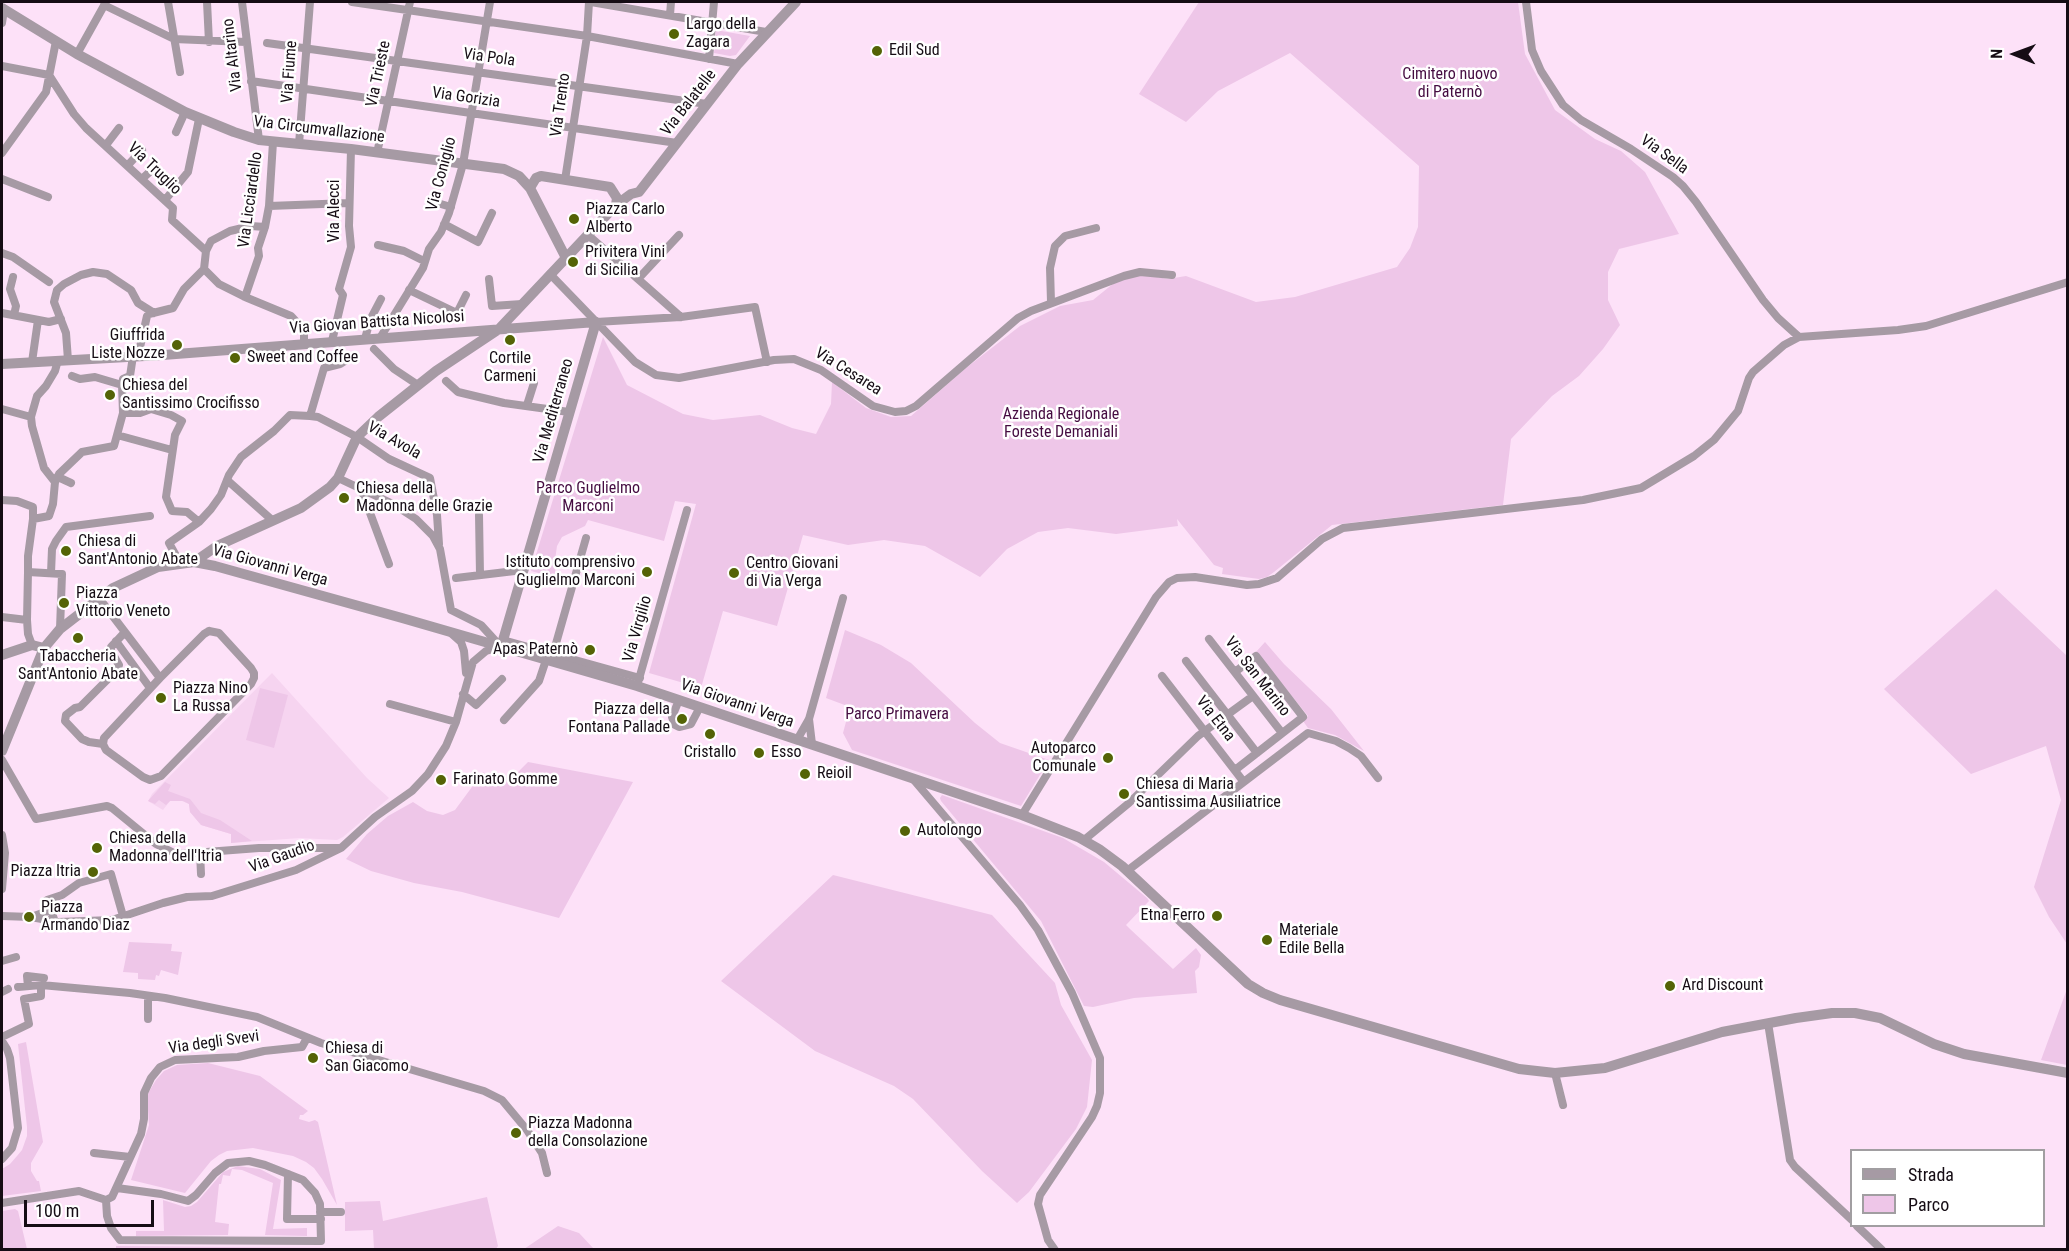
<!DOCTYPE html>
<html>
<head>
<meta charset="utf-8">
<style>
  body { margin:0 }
  #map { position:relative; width:2069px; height:1251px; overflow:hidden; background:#fde1f8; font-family:"Roboto Condensed",sans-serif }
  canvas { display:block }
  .frame { position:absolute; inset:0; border:3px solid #150c14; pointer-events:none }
  .legend { position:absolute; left:1850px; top:1149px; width:195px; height:78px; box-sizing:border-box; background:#fff; border:2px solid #a19ea1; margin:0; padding:8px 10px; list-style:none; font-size:18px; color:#150c14 }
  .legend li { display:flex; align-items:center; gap:12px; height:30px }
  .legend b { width:30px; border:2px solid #a19ea1 }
  .north { position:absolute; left:1985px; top:24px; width:60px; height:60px; -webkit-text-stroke:4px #fff; paint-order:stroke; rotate:271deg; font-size:16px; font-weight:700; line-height:24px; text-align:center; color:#150c14 }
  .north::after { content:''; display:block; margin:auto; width:21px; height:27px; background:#150c14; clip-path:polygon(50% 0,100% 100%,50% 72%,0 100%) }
  .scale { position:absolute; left:24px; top:1200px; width:130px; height:27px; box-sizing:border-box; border:3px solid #150c14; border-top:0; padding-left:8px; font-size:18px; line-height:21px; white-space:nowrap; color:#150c14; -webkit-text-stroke:4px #fff; paint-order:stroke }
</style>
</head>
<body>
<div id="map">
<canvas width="2069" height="1251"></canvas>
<div class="frame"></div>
<ul class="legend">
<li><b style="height:8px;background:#a69aa4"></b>Strada</li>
<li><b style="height:16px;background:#eec6e8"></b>Parco</li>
</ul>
<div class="north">N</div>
<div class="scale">100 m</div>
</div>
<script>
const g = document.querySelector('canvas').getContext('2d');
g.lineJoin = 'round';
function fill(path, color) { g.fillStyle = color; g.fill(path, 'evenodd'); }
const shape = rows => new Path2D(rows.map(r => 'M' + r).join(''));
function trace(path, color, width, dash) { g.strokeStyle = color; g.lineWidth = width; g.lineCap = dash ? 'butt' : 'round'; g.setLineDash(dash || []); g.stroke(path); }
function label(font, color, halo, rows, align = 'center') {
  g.font = font + ' "Roboto Condensed",sans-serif'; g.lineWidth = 5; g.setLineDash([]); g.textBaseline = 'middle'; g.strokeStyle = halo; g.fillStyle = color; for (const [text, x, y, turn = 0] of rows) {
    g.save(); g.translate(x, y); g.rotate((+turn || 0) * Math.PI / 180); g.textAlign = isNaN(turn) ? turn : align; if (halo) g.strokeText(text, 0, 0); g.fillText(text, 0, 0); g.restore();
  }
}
fill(shape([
  [272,673,367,778,389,798,343,837,337,840,300,838,231,843,231,834,201,825,190,812,189,804,182,801,170,801,163,810,148,801,152,794]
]), '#f6d4f0');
fill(shape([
  [1199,2,1518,2,1525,54,1555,110,1595,139,1621,151,1645,172,1679,234,1619,249,1608,272,1608,300,1620,325,1603,349,1579,376,1552,396,1511,439,1503,505,1332,525,1274,572,1267,577,1259,579,1222,574,1223,568,1214,565,1177,519,1178,526,1116,534,1068,528,1038,532,1007,549,980,577,925,546,884,540,848,545,803,535,777,626,723,611,701,688,649,673,696,504,675,501,664,541,588,520,585,526,562,537,557,546,554,567,556,573,569,578,568,581,531,571,603,337,627,385,683,414,713,420,760,415,792,428,816,434,831,404,832,382,866,408,891,417,911,416,966,368,1020,326,1060,306,1093,300,1114,283,1137,276,1152,276,1168,279,1186,276,1256,302,1295,297,1397,267,1410,248,1418,227,1419,166,1290,53,1218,91,1186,122,1139,94],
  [716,30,750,36,736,55,730,56,714,53],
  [1996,589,2066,655,2067,653,2067,944,2049,917,2034,887,2061,800,2046,746,1971,774,1884,689],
  [845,630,881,645,911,663,975,723,1000,743,1049,760,1021,806,852,750,843,733,850,707,826,698],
  [1265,642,1284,664,1331,709,1364,751,1335,735,1308,728,1303,721,1308,716,1256,652],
  [260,688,288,695,274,748,246,740],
  [528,762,633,782,559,918,462,892,414,883,371,871,346,859,367,834,388,816,413,802,427,811,443,815,455,810,483,772,495,779,515,775],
  [165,782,171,785,168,791,190,799,201,813,220,820,252,841,231,843,231,834,201,825,190,812,189,804,183,801,170,801,166,805,159,800,155,804,148,801],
  [942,795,1063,838,1104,862,1147,898,1149,901,1126,925,1130,929,1173,969,1196,948,1201,955,1199,967,1195,971,1197,993,1134,998,1093,1007,1084,1006,1041,921,941,801,940,798],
  [833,875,992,915,1055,983,1061,1005,1092,1060,1087,1107,1076,1129,1029,1192,1017,1203,982,1171,913,1099,894,1086,815,1051,721,981],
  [129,942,172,944,171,951,182,952,178,975,161,970,159,976,156,975,155,980,138,979,138,973,123,972],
  [2067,989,2067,1065,2041,1060],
  [26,1042,43,1142,31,1163,31,1171,37,1181,39,1181,41,1191,2,1196,2,1169,10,1164,17,1156,22,1150,27,1136,27,1127,18,1044],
  [208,1063,260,1076,308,1111,303,1115,300,1115,299,1119,309,1122,315,1120,318,1122,337,1205,322,1179,314,1168,306,1162,293,1156,253,1148,227,1151,219,1155,211,1161,185,1193,131,1180,149,1125,147,1095,156,1080,164,1071,177,1065],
  [238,1166,260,1169,281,1180,273,1229,307,1228,307,1236,265,1235,273,1183,242,1170,232,1169,230,1176,223,1175,221,1184,219,1184,215,1222,229,1224,228,1235,136,1236,136,1231,164,1231,163,1200,185,1207,191,1206,197,1202,223,1172],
  [487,1197,498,1246,495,1250,374,1249,373,1230,345,1231,345,1202,380,1201,383,1221],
  [15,1209,18,1211,27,1249,2,1249,2,1211],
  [558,1226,579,1233,594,1249,524,1249],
  [116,1246,329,1248,329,1249,116,1250]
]), '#eec6e8');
trace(shape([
  [168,2,180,72],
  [207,2,209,42],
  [242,2,259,140],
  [352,2,587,36,738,64],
  [591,2,766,32],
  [1526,2,1532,50,1541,71,1563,105,1581,120,1631,149,1673,177,1683,186,1696,202,1763,300,1778,318,1799,337],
  [104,5,174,39,246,42],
  [670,15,671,2],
  [2,23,4,10],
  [267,43,707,104],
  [77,54,106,2],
  [709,59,714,2],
  [2,66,49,75],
  [49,75,74,114,86,128,173,208,172,220,206,251,204,269],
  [251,81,677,143],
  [176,132,185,112],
  [299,144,310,2],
  [106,145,119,128],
  [2,153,46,92,56,41],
  [377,153,410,2],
  [128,165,142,150],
  [143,178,155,167],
  [2,179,48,197],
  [565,180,587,36,589,2],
  [165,200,188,172,199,119],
  [434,202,451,207],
  [269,206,349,203],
  [444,224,478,242,492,213],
  [588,235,681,317],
  [378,245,404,251,424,261],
  [206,251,211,241,230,231,251,226,265,227],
  [2,253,13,257,49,282],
  [204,269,219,284,245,297,291,316,304,330,304,343],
  [550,274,635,362,656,375,679,378,774,360,794,359,821,370,873,406,895,412,906,411,916,406,1018,318,1031,311,1124,276,1140,272,1172,275],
  [13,277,10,289,16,306,14,315],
  [489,279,492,306,522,304],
  [638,279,679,235],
  [409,290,457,313,466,295],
  [245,297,259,256,258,248,265,227,269,206,273,142],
  [1051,302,1050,268,1055,246,1065,236,1096,228],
  [2,313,49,322,61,319],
  [596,322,681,317,755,307,767,362],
  [380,338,423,268,429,249,441,232,449,213,463,164,490,2],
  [365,339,370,320,381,299],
  [332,341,343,295,339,289,351,247,349,226,351,149],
  [374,349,394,369,418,385],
  [138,356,147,316,149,314,173,308,184,289,204,269],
  [68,360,66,333,54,302,57,290,64,284,81,275,93,272,107,274,131,290,138,303,154,313],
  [32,362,38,320],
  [72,376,80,379,95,377,122,385],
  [446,381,458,392,504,403,569,412],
  [527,405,534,383],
  [2,409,31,417],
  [123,413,140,413,151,409,171,415,182,421,175,435,166,497,172,511,187,512,199,522],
  [310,416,318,417,357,437,389,459,430,478,437,515,439,544],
  [117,435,172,450],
  [58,477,71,483],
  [227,480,272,520],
  [55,482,44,468,32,426,31,417,37,396,46,386,55,371,58,360],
  [363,488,363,494,389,564],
  [2,500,17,501,33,507,33,519],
  [479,515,480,575],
  [180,563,169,543,199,522,211,509,221,495,229,475,241,457,274,431,290,415,310,416,324,368,340,364,348,359],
  [28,572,28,556,33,519,49,516,53,504,55,482,59,474,82,452,114,446,123,413,122,385,123,379,130,376,133,356],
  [51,573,52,549,56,541,66,527,150,516],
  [456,578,523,570],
  [99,598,160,678],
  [2,617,27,620],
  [209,631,219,633,251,668,254,673,254,678,251,684,161,776,150,780,143,777,106,750,103,744,104,738,160,678,204,634,209,631],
  [452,634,461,642,464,651,466,673],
  [1209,639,1282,733],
  [503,640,640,678],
  [116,641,150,688],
  [32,645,28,634,27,620,28,572,62,574,60,629],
  [553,654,586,538],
  [1186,661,1257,753],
  [1235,672,1256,656,1303,717,1235,770],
  [1162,676,1243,781],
  [637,686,687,510],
  [463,694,476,705,502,679],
  [679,700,672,717,675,725,679,727,691,724,700,707],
  [390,704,456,722],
  [809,719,812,744],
  [504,720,539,681,546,660],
  [797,740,809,719,843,598],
  [103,744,89,742,82,739,65,721,66,715,75,708,80,707,117,670,119,665,111,651,111,647,125,632],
  [2,760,36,819,107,806,112,808,156,844,174,853,180,854,259,848,340,848],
  [913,779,1020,905,1038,930,1072,993,1100,1058,1100,1093,1097,1106,1092,1117,1040,1195,1038,1204,1048,1240,1055,1250],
  [1022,815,1156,597,1169,582,1177,578,1195,577,1247,585,1259,584,1277,578,1322,539,1343,528,1583,500,1641,488,1694,456,1714,440,1738,411,1749,378,1753,372,1784,345,1799,337,1898,330,1926,326,2068,282],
  [2,835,5,853,2,889],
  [1084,840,1129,803,1198,736,1253,696],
  [200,852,201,874],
  [1127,871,1308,733,1336,741,1349,748,1361,756,1378,778],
  [47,900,62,895,79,883,111,874,123,916],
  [2,916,31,917,51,910,55,922],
  [31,917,58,922,112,920,163,903,187,897,212,896,296,870,341,848,375,817,412,791,428,774,446,746,456,722,473,662,486,651,501,647,481,625,451,610,440,549,433,536,416,519,393,504,338,478],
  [2,961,16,957],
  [28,986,27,976,44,978],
  [18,987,41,985,130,993,165,998,257,1017,321,1043,484,1091,502,1100,527,1130,542,1153,547,1173],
  [2,992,8,989],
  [148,996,148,1019],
  [1768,1023,1790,1160,1795,1167,1852,1220],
  [2,1037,29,1024,24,999,41,996,41,985],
  [2,1041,7,1049,10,1058,18,1128,12,1148,2,1159],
  [1555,1073,1563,1105],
  [94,1153,130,1157],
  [288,1174,287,1219,321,1219],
  [106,1200,107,1216,111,1228,120,1240,321,1241,320,1204,315,1193,303,1180,265,1165,249,1161,228,1163,215,1173,196,1195,188,1201,161,1194,117,1188],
  [106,1200,112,1197,141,1134,144,1119,144,1093,151,1078,160,1067,175,1060,238,1057,264,1051,302,1047,307,1038],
  [2,1203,79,1191,106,1200],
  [320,1212,341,1212],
  [1857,1226,1882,1250]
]), '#a69aa4', 8);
trace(shape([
  [2,8,77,54,185,112,234,132,259,140,351,149,504,169,519,176,530,188],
  [566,258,530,188,536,178,541,176,610,187,617,198,616,205],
  [2,364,163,355,596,322,501,647],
  [194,562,217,546,301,508,330,487,338,478,357,437,378,417,436,371,499,329,616,205,631,194,639,192,738,64,796,2],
  [2,655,32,645,44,648],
  [2,751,44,648,60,629,113,588,158,567,194,562,215,566,402,618,637,686,1022,815,1078,837,1099,849,1122,866,1248,984,1263,993,1280,1000,1519,1069,1555,1073,1605,1068,1722,1032,1796,1018,1832,1013,1855,1013,1880,1018,1934,1044,1964,1054,2068,1073]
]), '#a69aa4', 10);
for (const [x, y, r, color] of [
  [674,34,6,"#546306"],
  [877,51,6,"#546306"],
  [574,219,6,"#546306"],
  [573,262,6,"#546306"],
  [510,340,6,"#546306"],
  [177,345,6,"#546306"],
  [235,358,6,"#546306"],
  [110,395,6,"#546306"],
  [344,498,6,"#546306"],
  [66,551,6,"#546306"],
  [647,572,6,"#546306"],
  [734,573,6,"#546306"],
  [64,603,6,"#546306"],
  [78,638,6,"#546306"],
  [590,650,6,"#546306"],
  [161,698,6,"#546306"],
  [682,719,6,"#546306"],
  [710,734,6,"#546306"],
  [759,753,6,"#546306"],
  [1108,758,6,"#546306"],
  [805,774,6,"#546306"],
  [441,780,6,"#546306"],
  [1124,794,6,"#546306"],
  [905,831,6,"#546306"],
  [97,848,6,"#546306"],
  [93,872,6,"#546306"],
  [1217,916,6,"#546306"],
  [29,917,6,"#546306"],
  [1267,940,6,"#546306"],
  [1670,986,6,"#546306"],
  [313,1058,6,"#546306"],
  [516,1133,6,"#546306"]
]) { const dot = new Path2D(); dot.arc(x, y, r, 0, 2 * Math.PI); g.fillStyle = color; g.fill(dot); trace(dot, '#fff', 2); }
label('16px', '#150c14', '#fff', [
  ["Largo della",686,25],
  ["Zagara",686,43],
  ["Edil Sud",889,51],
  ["Piazza Carlo",586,210],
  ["Alberto",586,228],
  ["Privitera Vini",585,253],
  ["di Sicilia",585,271],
  ["Giuffrida",165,336,"right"],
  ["Liste Nozze",165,354,"right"],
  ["Sweet and Coffee",247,358],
  ["Cortile",510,359,"center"],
  ["Carmeni",510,377,"center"],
  ["Chiesa del",122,386],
  ["Santissimo Crocifisso",122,404],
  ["Chiesa della",356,489],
  ["Madonna delle Grazie",356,507],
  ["Chiesa di",78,542],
  ["Sant'Antonio Abate",78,560],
  ["Istituto comprensivo",635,563,"right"],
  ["Guglielmo Marconi",635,581,"right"],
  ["Centro Giovani",746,564],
  ["di Via Verga",746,582],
  ["Piazza",76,594],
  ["Vittorio Veneto",76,612],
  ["Apas Paternò",578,650,"right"],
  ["Tabaccheria",78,657,"center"],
  ["Sant'Antonio Abate",78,675,"center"],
  ["Piazza Nino",173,689],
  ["La Russa",173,707],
  ["Piazza della",670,710,"right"],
  ["Fontana Pallade",670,728,"right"],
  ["Autoparco",1096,749,"right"],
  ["Comunale",1096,767,"right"],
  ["Cristallo",710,753,"center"],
  ["Esso",771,753],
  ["Reioil",817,774],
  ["Farinato Gomme",453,780],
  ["Chiesa di Maria",1136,785],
  ["Santissima Ausiliatrice",1136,803],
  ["Autolongo",917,831],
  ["Chiesa della",109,839],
  ["Madonna dell'Itria",109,857],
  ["Piazza Itria",81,872,"right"],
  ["Piazza",41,908],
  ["Armando Diaz",41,926],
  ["Etna Ferro",1205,916,"right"],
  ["Materiale",1279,931],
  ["Edile Bella",1279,949],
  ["Ard Discount",1682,986],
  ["Chiesa di",325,1049],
  ["San Giacomo",325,1067],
  ["Piazza Madonna",528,1124],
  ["della Consolazione",528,1142]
], 'left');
label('16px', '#150c14', '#fff', [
  ["Via Altarino",233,55,-97],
  ["Via Pola",489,58,8],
  ["Via Fiume",290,72,-86],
  ["Via Trieste",379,74,-78],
  ["Via Gorizia",466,98,8],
  ["Via Balatelle",689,103,-52],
  ["Via Trento",561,105,-82],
  ["Via Circumvallazione",319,130,7],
  ["Via Sella",1664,155,36],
  ["Via Truglio",154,169,44],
  ["Via Coniglio",442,174,-75],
  ["Via Licciardello",251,200,-82],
  ["Via Alecci",335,211,-90],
  ["Via Giovan Battista Nicolosi",377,323,-4],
  ["Via Cesarea",848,372,32],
  ["Via Mediterraneo",554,411,-74],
  ["Via Avola",394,441,30],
  ["Via Giovanni Verga",270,566,15],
  ["Via Virgilio",638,629,-74],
  ["Via San Marino",1257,677,52],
  ["Via Giovanni Verga",737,704,19],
  ["Via Etna",1215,719,52],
  ["Via Gaudio",282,857,-20],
  ["Via degli Svevi",214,1043,-8]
]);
label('16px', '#450c41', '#fff', [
  ["Cimitero nuovo",1450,75],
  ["di Paternò",1450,93],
  ["Azienda Regionale",1061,415],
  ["Foreste Demaniali",1061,433],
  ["Parco Guglielmo",588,489],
  ["Marconi",588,507],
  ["Parco Primavera",897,715]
]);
</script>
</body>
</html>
